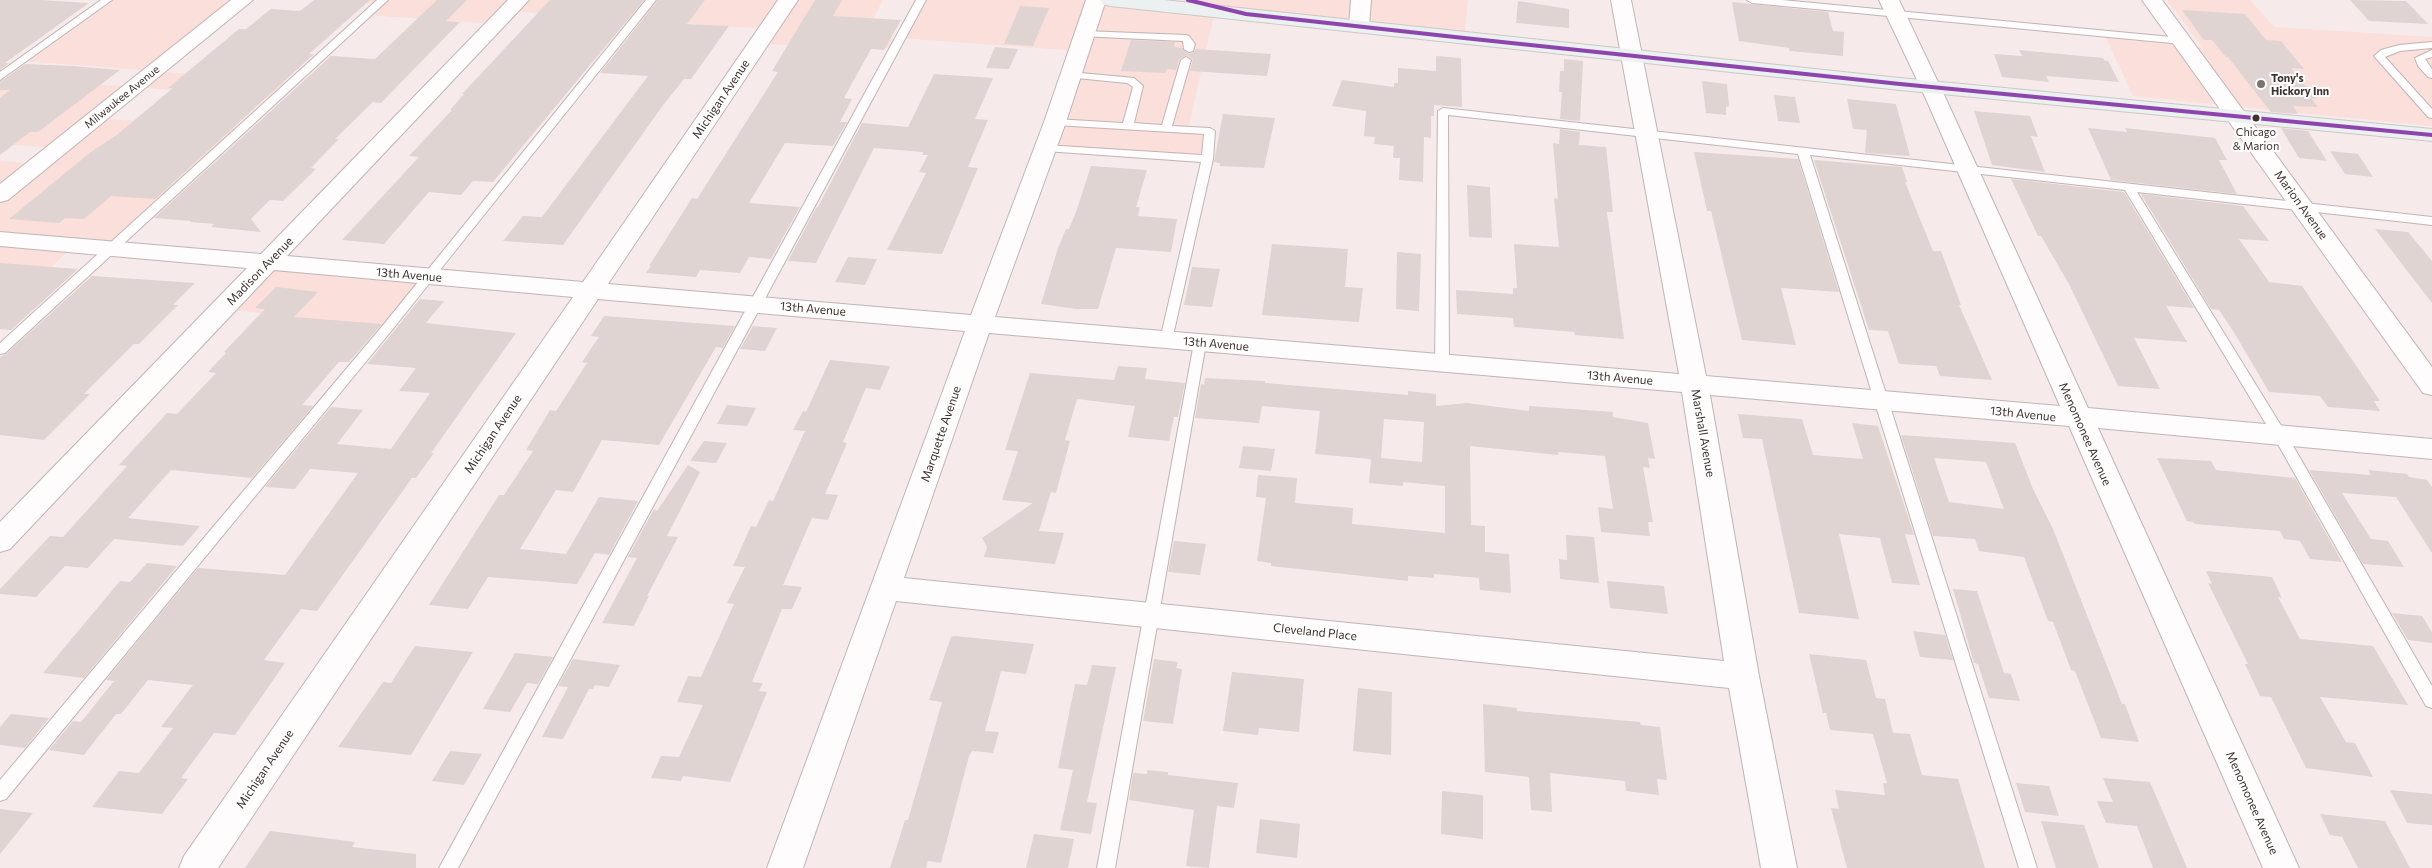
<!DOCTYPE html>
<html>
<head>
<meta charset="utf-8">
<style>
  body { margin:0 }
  canvas { display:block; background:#f6ebea }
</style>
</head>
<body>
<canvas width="2432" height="868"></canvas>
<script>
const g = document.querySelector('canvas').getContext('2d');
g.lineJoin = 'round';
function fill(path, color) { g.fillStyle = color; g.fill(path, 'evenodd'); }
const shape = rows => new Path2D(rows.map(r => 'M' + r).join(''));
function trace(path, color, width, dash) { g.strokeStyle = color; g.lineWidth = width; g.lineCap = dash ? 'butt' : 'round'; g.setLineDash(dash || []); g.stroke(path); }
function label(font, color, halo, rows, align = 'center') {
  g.font = font + ' Commissioner,sans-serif'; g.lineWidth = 4; g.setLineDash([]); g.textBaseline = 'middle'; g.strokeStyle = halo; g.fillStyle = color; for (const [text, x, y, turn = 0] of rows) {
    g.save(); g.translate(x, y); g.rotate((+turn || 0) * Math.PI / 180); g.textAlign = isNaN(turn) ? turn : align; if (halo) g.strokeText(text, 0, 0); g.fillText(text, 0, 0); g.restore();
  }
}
fill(shape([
  [107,0,243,0,155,71,292,83,275,98,134,87,97,118,242,128,111,249,74,246,5,309,0,309,0,161,38,164,57,148,0,144,0,78,134,87,154,71,23,61],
  [309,0,883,0,863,37,900,38,921,0,1468,0,1464,38,1215,11,1188,129,1210,131,1207,159,1045,148,1078,51,900,38,895,48,759,44,768,29,509,11,496,24,367,15,378,4],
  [2167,0,2250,0,2274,27,2432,37,2432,126,2133,96,2106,38,2202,47],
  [268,262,429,276,388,327,223,309]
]), '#fadfdb');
fill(shape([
  [0,0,41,0,89,3,5,63,9,63,0,70],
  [314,0,370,0,309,54,314,54,155,199,111,196,84,219,65,218,59,223,9,219,91,152,118,134,173,88,168,88,239,29,246,29,271,9,300,11],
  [437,0,467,0,446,21,460,22,381,103,373,102,335,139,339,139,311,168,316,169,283,201,270,200,251,219,261,232,211,227,214,224,190,222,191,221,154,218,331,56,375,59],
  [550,0,644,0,493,182,473,181,461,195,429,192,384,244,342,240,419,157,409,156,452,110,450,110,464,94,462,94],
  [658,0,705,0,687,24,729,26,691,79,684,79,664,104,563,245,503,241,523,216,542,217,648,76,600,73],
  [815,0,842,0,833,16,901,20,884,50,871,49,844,98,852,99,840,122,847,122,833,146,785,143,749,203,800,207,771,259,749,257,740,273,700,270,696,277,646,273,651,266,649,266,692,198,697,199,778,72,772,71],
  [2350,0,2406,1,2428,24,2369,21],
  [1518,1,1569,9,1569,28,1516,23],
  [1732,2,1828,12,1833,31,1844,32,1843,56,1790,51,1789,48,1739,41],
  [1020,6,1049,8,1033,46,1004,44],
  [2182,10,2245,14,2266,40,2281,41,2304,69,2291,68,2316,99,2311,98,2318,107,2293,106,2298,114,2271,112,2228,57,2226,57,2212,40,2204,40],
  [1131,40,1175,42,1174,47,1182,48,1189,54,1193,53,1196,49,1271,54,1267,76,1190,71,1193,59,1187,55,1179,59,1176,70,1167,69,1166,73,1121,71],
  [995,47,1018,49,1009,69,986,68],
  [2019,50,2103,58,2105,61,2108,61,2119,82,2046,76,2049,82,2002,77,1994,54,2022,56],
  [1436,56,1461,58,1462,107,1434,105,1434,116,1431,116,1431,138,1424,137,1423,182,1399,180,1400,158,1393,158,1394,146,1374,144,1375,137,1364,136,1366,111,1332,106,1342,80,1394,87,1394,83,1398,83,1398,68,1436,71],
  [1564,59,1583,61,1580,121,1560,119,1562,92,1559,92,1560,71,1564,71],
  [25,64,72,66,120,70,38,132,30,132,0,155,0,98,10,90,0,90,0,82],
  [934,74,993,78,975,119,988,120,968,167,978,168,942,254,887,250,926,173,919,172,928,155,922,155,923,152,874,148,816,263,788,261,816,208,818,207,862,123,908,127],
  [1702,81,1727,84,1729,106,1726,107,1726,115,1706,113],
  [1774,95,1795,97,1800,123,1778,121],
  [1847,99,1896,104,1910,156,1865,153,1867,130,1853,129],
  [1974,111,2030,116,2038,137,2031,136,2045,172,1992,165],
  [1223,114,1275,118,1264,168,1220,166,1220,163,1214,162],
  [2088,128,2127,132,2125,128,2215,138,2227,160,2219,160,2237,194,2111,180],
  [2281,128,2308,131,2327,161,2299,158],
  [1560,129,1580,132,1579,145,1606,147,1613,212,1607,212,1624,339,1575,335,1574,332,1514,327,1513,318,1457,314,1456,290,1513,294,1513,288,1517,288,1514,244,1559,247,1554,198,1558,199,1553,143,1559,144],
  [2330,151,2358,154,2373,177,2345,174],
  [1694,152,1798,159,1839,292,1781,288,1796,345,1742,340,1711,211,1707,211],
  [1814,160,1902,167,1907,182,1905,182,1933,251,1941,251,1961,305,1959,305,1992,380,1940,376,1936,366,1899,364,1888,331,1869,330],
  [1091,166,1147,170,1136,207,1140,207,1138,216,1177,219,1171,252,1116,248,1098,309,1076,309,1041,304,1058,248,1066,229,1069,229,1076,212],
  [2011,179,2124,192,2194,308,2166,306,2187,342,2134,338,2160,389,2118,386,2069,284,2041,236,2038,236],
  [1467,185,1490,187,1492,238,1469,237],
  [2141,194,2243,206,2269,241,2239,239,2269,282,2302,286,2380,401,2374,401,2380,411,2328,407,2320,396,2269,392,2235,334,2219,310,2211,309],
  [2375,229,2408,232,2432,261,2432,303],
  [1272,244,1348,249,1345,287,1363,288,1359,322,1262,315],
  [1397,252,1421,254,1419,311,1396,309],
  [848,257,877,259,865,285,835,282],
  [0,263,78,269,11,330,0,329],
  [1192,267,1220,269,1212,307,1184,305],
  [92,276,195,283,173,305,178,305,139,344,134,344,84,394,90,394,44,440,0,435,0,357,6,354],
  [276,287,318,292,294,317,382,324,349,362,339,362,302,405,313,406,252,478,171,470,128,518,200,526,183,546,114,539,88,568,65,566,36,597,0,594,0,589,50,536,63,537,127,466,119,465,167,413,177,414,216,373,208,372,226,353,224,352,265,309,255,308],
  [420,299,444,301,426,323,516,333,431,453,434,453,416,478,412,478,317,611,301,609,264,660,285,663,235,735,214,733,181,778,188,779,162,814,92,807,119,771,139,773,173,728,161,727,193,685,148,680,121,714,116,714,84,755,49,750,73,721,81,722,114,681,106,680,198,568,285,575,358,473,310,469,295,489,265,487,331,407,363,410,337,444,391,449,430,393,399,391,416,368,367,364],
  [604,316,735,326,723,348,716,347,659,445,602,440,573,492,556,490,520,549,566,554,599,497,638,501,609,555,595,553,577,584,488,577,468,609,429,605,499,495,504,495,533,451,526,450,550,410,556,411,587,363,582,362,599,337,591,336],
  [753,326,777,328,765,351,740,349],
  [830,360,890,366,880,390,866,388,843,442,847,443,825,494,838,495,828,520,812,518,783,585,802,587,792,609,782,609,752,682,763,683,759,691,767,692,730,782,683,776,681,781,651,778,661,756,679,757,703,705,677,702,688,676,701,677,734,604,727,603,745,567,733,566,751,526,756,527,769,500,773,501,805,431,793,430,803,411,806,412],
  [1118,366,1147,368,1145,379,1185,383,1178,417,1174,417,1169,441,1128,437,1135,406,1077,399,1065,440,1070,441,1056,493,1051,492,1039,531,1064,533,1055,564,984,557,987,547,982,538,1033,503,1002,500,1018,451,1005,450,1030,373,1114,380],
  [1205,378,1265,381,1265,383,1408,395,1408,391,1436,394,1436,406,1467,403,1529,411,1529,406,1613,412,1613,417,1648,423,1655,459,1648,458,1650,468,1643,467,1653,522,1648,522,1650,536,1601,532,1598,507,1613,509,1605,456,1558,452,1558,455,1470,446,1471,525,1485,526,1485,552,1509,554,1511,593,1480,590,1479,578,1434,574,1434,578,1408,576,1408,581,1271,566,1271,563,1257,561,1266,498,1256,497,1258,475,1297,478,1295,503,1353,508,1352,524,1445,533,1445,486,1403,482,1403,486,1369,483,1371,459,1315,454,1320,411,1262,406,1259,423,1195,418,1201,384,1204,385],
  [1384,419,1424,422,1422,462,1381,458],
  [727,405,756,408,747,426,717,424],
  [1738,414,1802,419,1813,455,1863,459,1852,423,1878,426,1914,535,1905,534,1920,585,1892,583,1880,538,1839,534,1859,619,1799,613,1762,439,1743,438],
  [1901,435,2015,443,2033,489,2053,529,2122,704,2125,704,2139,742,2101,738,2075,671,2071,670,2053,622,2048,621,2024,557,1979,551,1975,539,1933,536],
  [1934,458,1986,462,2004,509,1949,502],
  [704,441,727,443,716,463,690,461],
  [1243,446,1275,449,1271,471,1239,468],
  [2157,458,2211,461,2216,470,2295,478,2342,562,2310,559,2300,541,2284,539,2280,531,2195,524,2193,522,2187,521],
  [688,465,700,472,667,536,678,537,647,596,649,596,634,626,602,623,637,558,628,557,654,509,657,511],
  [2309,470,2371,475,2368,470,2407,474,2409,477,2427,480,2432,487,2432,553,2396,497,2342,493,2371,539,2388,541,2404,567,2363,564],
  [1566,535,1594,537,1599,583,1560,579,1559,559,1567,560],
  [1174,541,1206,544,1200,575,1168,572],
  [147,563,177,566,84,678,43,673,120,581,130,582],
  [2206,571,2272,577,2282,598,2278,597,2300,639,2373,646,2408,705,2320,697,2346,742,2355,743,2373,777,2306,768,2271,697,2260,696,2245,664,2248,664,2208,583,2212,584],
  [1607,581,1664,586,1668,614,1610,608],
  [1953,589,1977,591,2004,673,2011,674,2020,701,1989,698,1978,664,1974,663],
  [2392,613,2422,616,2432,632,2432,643,2408,640],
  [1913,631,1945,635,1953,660,1920,657],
  [955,636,1034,644,1026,674,1001,671,985,731,999,732,993,753,972,751,969,756,941,863,928,861,926,868,890,868,905,820,908,820,942,702,929,700,951,637],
  [415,646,473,652,411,755,338,747,383,682,391,683],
  [515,653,553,657,538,684,527,683,510,712,483,709],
  [1809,654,1866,660,1876,698,1885,699,1893,733,1910,734,1922,775,1958,779,1985,868,1847,868,1831,808,1839,809,1835,790,1885,795,1883,783,1887,783,1873,734,1830,730,1826,713,1823,713],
  [573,659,620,665,609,687,595,685,593,689,589,689,563,739,542,737,568,687,558,686],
  [1154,659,1178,662,1176,668,1182,669,1173,724,1143,721],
  [1092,665,1116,667,1087,802,1097,803,1091,834,1060,830,1073,770,1058,768,1075,684,1087,685],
  [1232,672,1304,679,1299,732,1259,728,1258,735,1223,731],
  [1358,688,1392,692,1391,755,1353,751],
  [1483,704,1517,708,1517,711,1640,722,1641,725,1660,727,1667,780,1657,779,1659,795,1626,791,1625,781,1550,773,1552,812,1531,810,1529,777,1485,772],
  [11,714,49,718,25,748,0,745,0,727],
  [450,751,482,754,464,785,432,781],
  [1147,770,1168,772,1168,775,1238,783,1234,808,1217,806,1209,868,1186,866,1194,810,1129,800,1133,773,1147,774],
  [2103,778,2150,782,2187,868,2153,868,2137,826,2106,823,2097,801,2113,802],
  [2016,783,2049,786,2059,816,2025,812],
  [2390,790,2432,794,2432,825,2407,823],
  [1442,791,1483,795,1483,839,1441,834],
  [0,809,33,813,0,854],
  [2320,814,2385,821,2410,868,2358,868,2342,837,2330,835],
  [1260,819,1300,824,1297,858,1256,853],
  [2041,821,2084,825,2099,868,2056,868],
  [270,831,355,842,352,847,416,854,416,868,245,868],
  [1034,834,1074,839,1068,868,1026,868]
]), '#dfd4d2');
const service = shape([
  [101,0,112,0,0,80,0,72,101,0],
  [377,0,388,0,5,353,0,354,0,343,377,0],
  [646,0,656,0,392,330,6,799,0,801,0,780,384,324,646,0],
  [916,0,926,0,458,868,439,868,916,0],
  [1747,0,1782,0,2182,38,2187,41,2182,44,1752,3,1747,0],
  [1084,31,1186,35,1189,36,1195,44,1193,51,1189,52,1184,49,1183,41,1081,36,1079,34,1084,31],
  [2432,42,2432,48,2400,51,2385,57,2432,109,2432,118,2428,117,2374,56,2381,50,2399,45,2432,42],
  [2432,50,2432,57,2425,59,2432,69,2432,78,2428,77,2418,66,2415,58,2432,50],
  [1186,57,1191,60,1172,126,1210,128,1215,131,1213,159,1172,340,1166,344,1160,340,1201,162,1045,151,1040,148,1045,145,1202,155,1204,134,1055,125,1050,122,1055,119,1123,123,1133,87,1127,83,1066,77,1065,75,1070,72,1134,78,1143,86,1134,123,1162,125,1181,60,1186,57],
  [1443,108,2432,217,2432,225,2137,192,2285,432,2432,686,2432,708,2426,706,2275,439,2125,190,1810,155,2037,868,2019,868,1798,154,1448,115,1449,364,1442,368,1435,364,1438,111,1443,108],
  [1200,339,1206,343,1115,868,1097,868,1194,343,1200,339]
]);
const minor = shape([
  [508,0,529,0,287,256,583,282,778,0,798,0,608,284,971,315,1044,122,1086,0,1106,0,1066,122,995,317,1679,374,1611,0,1631,0,1706,376,2060,406,1926,99,1879,0,1899,0,1946,99,2088,408,2432,439,2432,459,2098,428,2299,868,2263,868,2069,426,1710,395,1759,676,1797,868,1761,868,1729,688,896,601,803,868,767,868,965,331,598,299,218,868,179,868,184,856,573,297,274,270,10,549,0,552,0,522,247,268,0,246,0,232,261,254,508,0],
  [989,333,1682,392,1724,661,904,578,989,333],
  [1351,0,1371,0,1369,26,1366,30,1359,32,1352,30,1349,26,1351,0],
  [2142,0,2162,0,2432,367,2432,395,2423,393,2142,0]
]);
const tertiary = shape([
  [231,0,253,0,8,200,0,202,0,184,231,0]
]);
const primary = shape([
  [1100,0,1164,0,1900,78,2432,129,2432,141,1900,90,1110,6,1103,4,1100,0]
]);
trace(service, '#bfb5b4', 2);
trace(minor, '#bfb5b4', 2);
trace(tertiary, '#bfb5b4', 2);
trace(primary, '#cec7c6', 2);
fill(service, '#fefcfc');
fill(minor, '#fefcfc');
fill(tertiary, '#fefcfc');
fill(primary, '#ebf0f0');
trace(shape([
  [1188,0,1246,14,1464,38,1900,84,2432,135]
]), '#8e44ad', 4);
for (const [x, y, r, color] of [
  [2261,84,5,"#7e7270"],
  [2256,118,4.5,"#3e312f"]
]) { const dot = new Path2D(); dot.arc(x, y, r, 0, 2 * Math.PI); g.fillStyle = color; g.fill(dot); trace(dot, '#fff', 2); }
label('bold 11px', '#3e312f', '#fff', [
  ["Tony's",2271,78],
  ["Hickory Inn",2271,91]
], 'left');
label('11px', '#3e312f', '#fff', [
  ["Milwaukee Avenue",122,97,-39]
]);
label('11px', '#3e312f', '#fff', [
  ["Chicago",2256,132],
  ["& Marion",2256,146]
]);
label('12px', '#3e312f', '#fff', [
  ["Michigan Avenue",721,99,-56],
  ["Marion Avenue",2301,205,54],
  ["Madison Avenue",260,271,-46],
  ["13th Avenue",409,275,5],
  ["13th Avenue",813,309,5],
  ["13th Avenue",1216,344,5],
  ["13th Avenue",1620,378,5],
  ["13th Avenue",2023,414,6],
  ["Marshall Avenue",1703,433,80],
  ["Michigan Avenue",493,434,-56],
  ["Marquette Avenue",941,434,-71],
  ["Menomonee Avenue",2085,434,66],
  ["Cleveland Place",1315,632,6],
  ["Michigan Avenue",265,769,-56],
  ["Menomonee Avenue",2252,803,66]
]);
</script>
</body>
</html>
